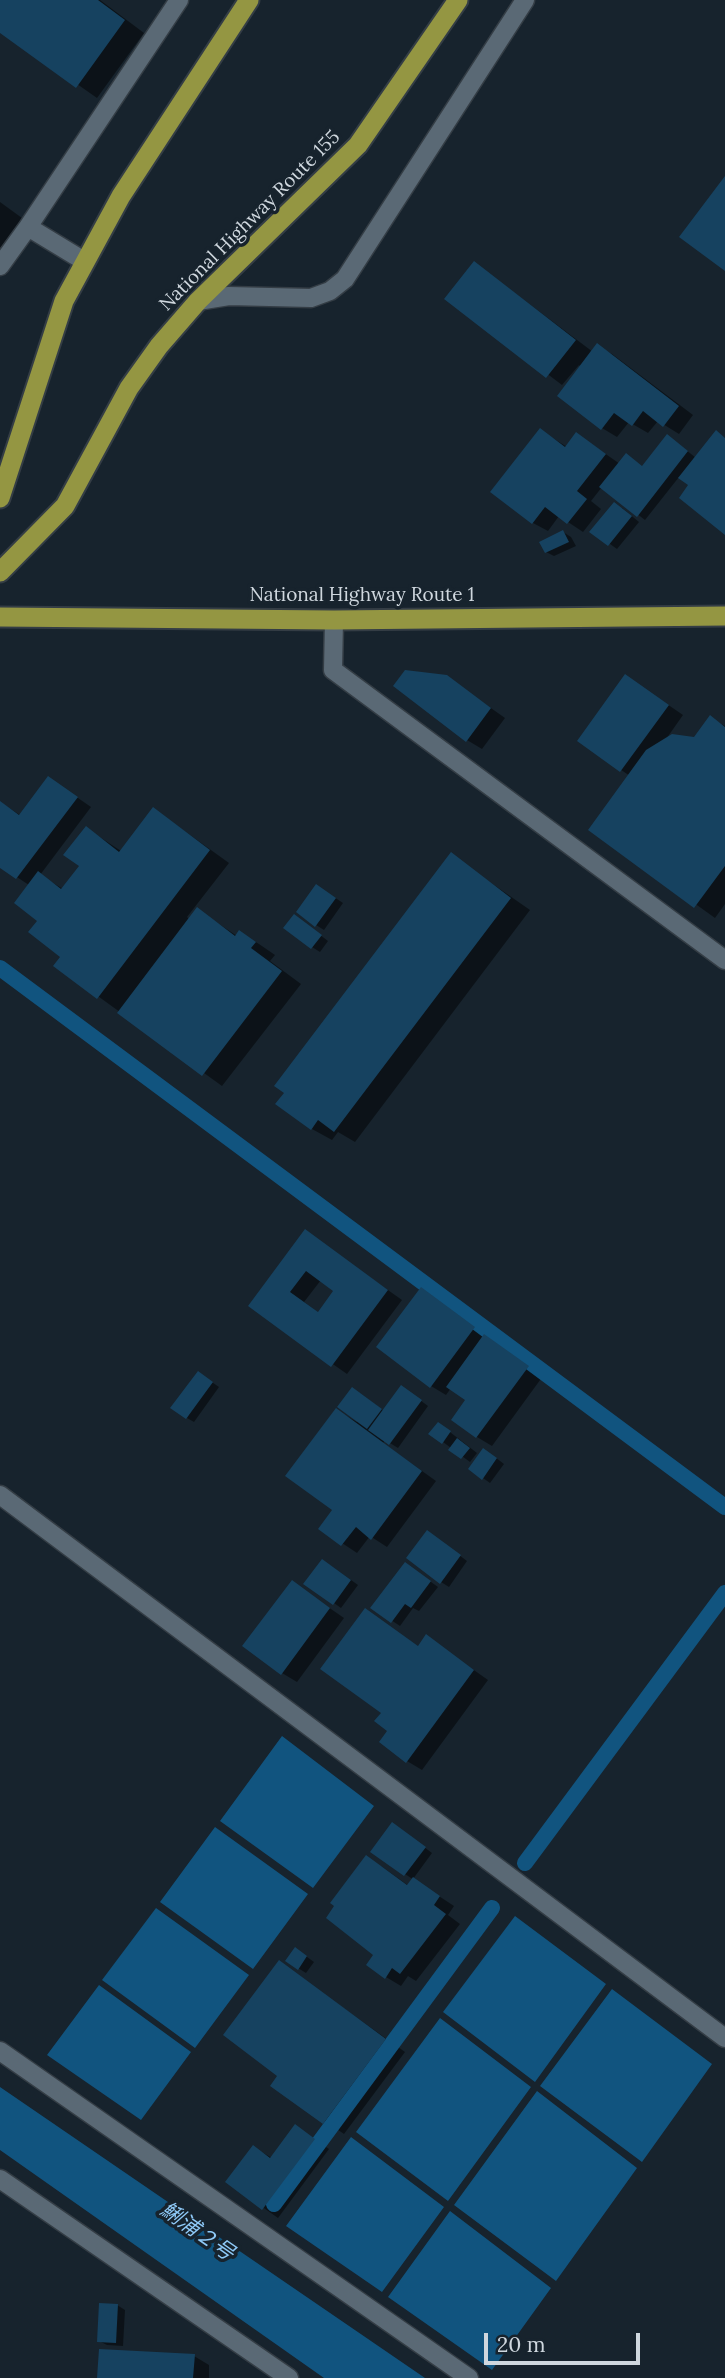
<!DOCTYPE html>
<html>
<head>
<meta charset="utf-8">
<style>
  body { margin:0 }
  #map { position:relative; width:725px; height:2378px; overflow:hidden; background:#17232d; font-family:Lora,serif }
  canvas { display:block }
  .scale { position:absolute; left:484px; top:2333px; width:156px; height:32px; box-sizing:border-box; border:4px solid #cfd7de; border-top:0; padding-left:9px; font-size:21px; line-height:24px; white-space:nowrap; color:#cfd7de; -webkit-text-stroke:5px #17232d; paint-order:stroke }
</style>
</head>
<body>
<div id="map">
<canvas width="725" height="2378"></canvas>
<div class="scale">20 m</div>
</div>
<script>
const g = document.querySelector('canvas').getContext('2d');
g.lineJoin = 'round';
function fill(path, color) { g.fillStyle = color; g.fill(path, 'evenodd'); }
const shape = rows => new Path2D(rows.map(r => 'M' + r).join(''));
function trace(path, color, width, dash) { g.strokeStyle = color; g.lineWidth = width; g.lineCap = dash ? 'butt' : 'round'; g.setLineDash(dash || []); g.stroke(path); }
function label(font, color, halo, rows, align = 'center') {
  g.font = font + ' Lora,"Noto Sans JP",serif'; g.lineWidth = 7; g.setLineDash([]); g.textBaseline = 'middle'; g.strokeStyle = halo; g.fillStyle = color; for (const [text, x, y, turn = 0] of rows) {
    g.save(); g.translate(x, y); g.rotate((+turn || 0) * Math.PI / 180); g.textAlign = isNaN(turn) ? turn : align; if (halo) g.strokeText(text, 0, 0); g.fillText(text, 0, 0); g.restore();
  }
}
fill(shape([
  [282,1736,374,1806,313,1888,220,1821],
  [215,1827,308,1894,253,1969,160,1902],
  [156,1908,249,1975,195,2048,102,1980],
  [515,1916,606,1984,535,2082,443,2012],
  [99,1985,191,2052,141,2120,47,2055],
  [612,1989,712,2064,642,2162,540,2086],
  [440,2018,531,2087,448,2201,356,2132],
  [0,2087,425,2378,324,2378,0,2150],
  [537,2091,637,2168,556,2281,454,2205],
  [351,2137,444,2207,382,2292,286,2226],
  [450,2211,551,2288,492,2370,388,2297]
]), '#11547f');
fill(shape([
  [0,0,100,0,144,33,97,98,0,30],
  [0,202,22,218,0,248],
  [475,263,593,352,597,346,612,354,693,415,679,434,658,421,648,433,629,422,617,437,602,428,581,367,579,365,562,385,447,298],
  [540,430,567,447,577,434,620,464,643,467,675,441,696,458,716,433,725,438,725,533,691,485,679,477,645,520,602,487,591,501,601,509,583,532,559,516,548,531,533,523],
  [622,508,639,522,617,549,592,531],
  [563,532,571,537,576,546,554,556,546,552],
  [626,676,683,715,664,742,695,739,710,718,725,726,725,904,715,918,591,829,630,776,579,741],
  [447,677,505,718,482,749,467,740],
  [49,778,91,807,40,875,63,889,81,866,86,828,121,851,154,809,229,863,187,917,190,920,198,910,237,936,239,932,259,944,275,955,270,961,301,984,222,1086,55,965,62,957,39,920,29,885,0,866,0,802,20,815],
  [451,855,530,910,355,1142,338,1132,332,1140,312,1129],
  [325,891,343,903,324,930,316,925],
  [302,921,328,941,320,952,312,947],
  [306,1232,402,1300,347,1374,250,1306],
  [321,1280,336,1291,319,1313,304,1302],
  [421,1289,543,1376,492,1446,477,1437,468,1400,451,1388,446,1395,431,1386,379,1347],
  [206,1378,219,1387,194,1422,187,1418],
  [409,1392,428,1406,398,1448,385,1440,383,1443,436,1481,387,1547,370,1536,357,1553,321,1529,335,1510,336,1410,357,1422,360,1393,384,1411],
  [446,1429,477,1453,470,1462,443,1442],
  [491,1454,504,1464,490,1483,483,1478],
  [435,1537,467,1561,449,1587,441,1582],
  [330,1565,358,1585,341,1608,334,1603],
  [413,1569,438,1587,419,1611,413,1608,400,1626,373,1608],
  [292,1582,344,1618,297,1682,282,1673],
  [366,1610,419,1647,427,1637,488,1680,422,1770,407,1761,383,1713],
  [400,1829,432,1853,413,1879,454,1906,448,1915,460,1924,416,1981,408,1976,401,1986,386,1977,376,1954,381,1866,409,1886,414,1880,372,1852],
  [303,1954,314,1962,306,1973,298,1968],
  [279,1962,405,2052,344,2134,273,2085,280,2076],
  [296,2127,329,2149,278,2218,227,2182,253,2147,272,2158],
  [117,2305,125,2310,123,2346,107,2345,99,2341],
  [194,2356,209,2365,209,2378,99,2378]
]), '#0007');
trace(shape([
  [0,968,725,1507],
  [525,1863,725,1593],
  [274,2204,492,1908]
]), '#11547f', 16);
fill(shape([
  [0,0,98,0,125,20,76,88,0,33],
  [725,176,725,271,679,237],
  [474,261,576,340,546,378,444,299],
  [597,343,679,406,663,427,643,411,632,426,614,413,601,430,557,396],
  [540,428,565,447,576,432,606,454,577,491,587,499,567,524,545,507,532,524,490,492],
  [716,430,725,438,725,535,679,498,688,485,678,478],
  [667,434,688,451,637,517,599,487,626,453,642,466],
  [614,502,632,516,608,546,589,532],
  [563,530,569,542,545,553,539,542],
  [405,670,447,675,491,708,466,742,393,686],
  [625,674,669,705,620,772,577,741],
  [710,715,725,727,725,866,694,908,588,830,646,750,672,734,694,737],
  [48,776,78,797,16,879,0,868,0,801,19,815],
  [153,807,210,850,97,999,53,966,60,957,28,932,37,921,14,903,38,871,61,889,79,866,63,855,86,826,119,852],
  [451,852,511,898,334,1132,318,1120,311,1130,275,1104,284,1093,274,1086],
  [316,884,336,898,315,927,296,912],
  [197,907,235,936,239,930,256,942,251,948,282,971,202,1076,117,1013],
  [294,914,322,935,311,949,283,928],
  [305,1229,388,1290,331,1367,248,1306],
  [306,1271,333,1291,318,1312,290,1292],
  [421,1287,475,1327,430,1388,376,1347],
  [484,1334,529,1366,476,1438,451,1420,465,1400,446,1387],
  [198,1371,213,1382,186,1419,170,1408],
  [401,1385,422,1400,389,1445,368,1430],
  [352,1387,382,1409,367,1429,337,1407],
  [336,1408,422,1471,371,1540,356,1527,341,1546,318,1529,332,1510,285,1476],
  [438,1422,451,1431,442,1444,428,1434],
  [457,1438,470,1448,461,1459,448,1450],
  [483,1448,497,1458,482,1480,468,1469],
  [427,1530,461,1555,440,1584,406,1558],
  [322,1559,351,1580,333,1605,303,1584],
  [405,1562,431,1581,411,1608,405,1604,391,1623,370,1608],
  [292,1580,330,1608,281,1675,242,1646],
  [365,1608,418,1646,426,1634,474,1670,406,1763,379,1742,387,1731,374,1721,381,1713,320,1669],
  [392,1822,426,1847,404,1876,370,1852],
  [366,1855,407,1885,413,1877,440,1896,434,1905,446,1914,400,1974,392,1968,385,1979,366,1965,373,1955,326,1918,334,1906,330,1903],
  [295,1947,307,1956,298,1970,285,1961],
  [279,1960,386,2039,323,2124,270,2086,277,2076,223,2035],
  [295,2124,315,2139,262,2210,225,2182,253,2145,270,2158],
  [99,2303,118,2304,116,2343,97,2342],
  [99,2349,195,2354,193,2378,97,2378]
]), '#164260');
const minor = shape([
  [28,227,179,0],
  [0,266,28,227,84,261],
  [198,301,229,296,311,298,330,291,345,279,525,0],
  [334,620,333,670,725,960],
  [0,1495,725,2038],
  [0,2051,469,2378],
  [0,2179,289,2378]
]);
const trunk = shape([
  [0,498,64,301,121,196,249,0],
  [0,572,65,506,129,388,159,346,198,301,358,145,458,0],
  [0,617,334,620,725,616]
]);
trace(minor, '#343d45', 21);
trace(trunk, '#343d45', 23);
trace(minor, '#5a6975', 18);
trace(trunk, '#949642', 19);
label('19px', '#cfd7de', '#17232d', [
  ["National Highway Route 155",250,221,-45],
  ["National Highway Route 1",362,596]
]);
label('italic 21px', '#8fcaf8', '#17232d', [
  ["鯏浦２号",197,2232,35]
]);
</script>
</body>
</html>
